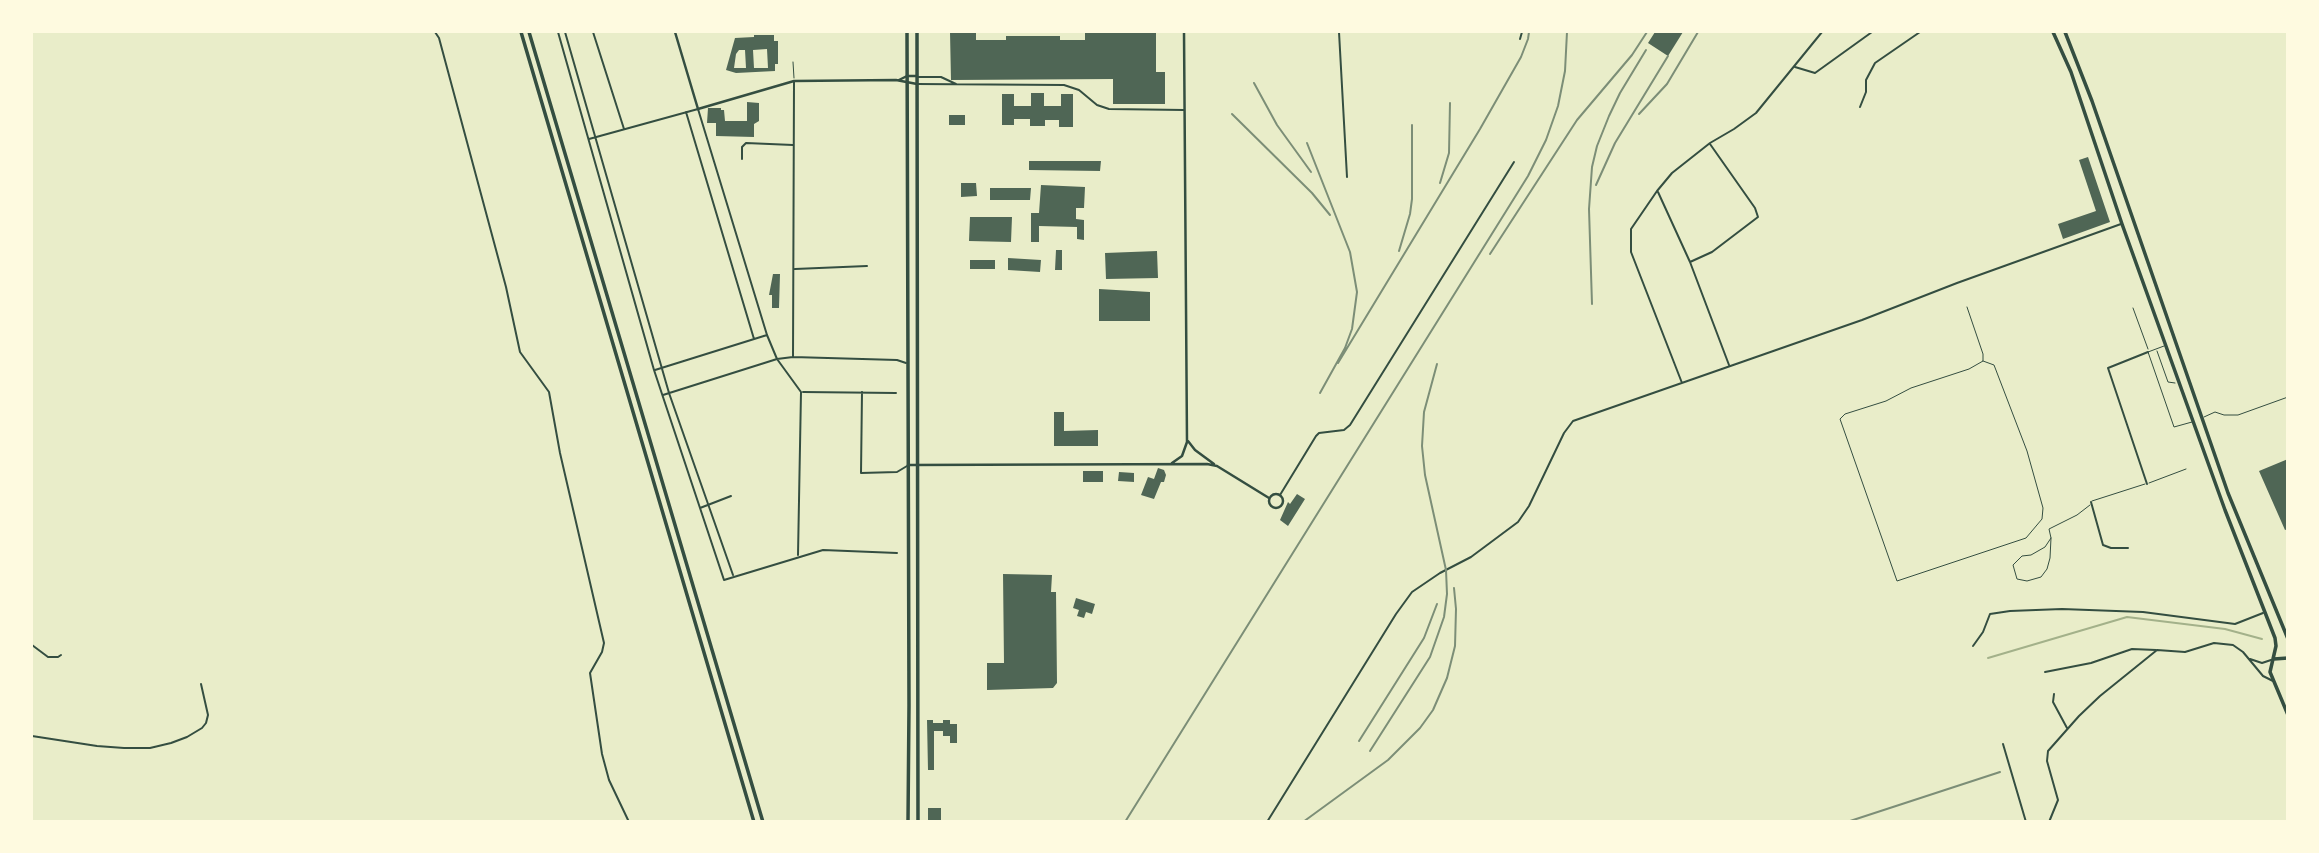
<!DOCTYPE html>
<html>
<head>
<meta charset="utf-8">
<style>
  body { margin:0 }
  #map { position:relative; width:2319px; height:853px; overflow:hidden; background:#e9edc9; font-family:"IBM Plex Sans",sans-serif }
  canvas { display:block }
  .frame { position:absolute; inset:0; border:33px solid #fefae0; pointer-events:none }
</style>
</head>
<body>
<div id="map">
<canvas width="2319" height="853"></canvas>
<div class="frame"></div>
</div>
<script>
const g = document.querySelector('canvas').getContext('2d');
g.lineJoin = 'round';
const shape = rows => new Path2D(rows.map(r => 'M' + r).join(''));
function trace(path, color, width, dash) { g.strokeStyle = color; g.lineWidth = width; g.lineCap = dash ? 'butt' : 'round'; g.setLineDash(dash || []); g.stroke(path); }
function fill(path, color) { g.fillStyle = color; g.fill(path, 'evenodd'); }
trace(shape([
  [1988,658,2127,617,2225,629,2262,639]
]), '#a3b18a', 2);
fill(shape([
  [950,32,976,32,976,40,1006,40,1006,36,1060,36,1060,40,1085,40,1085,32,1156,32,1156,72,1165,72,1165,104,1113,104,1113,79,951,80],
  [1655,32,1683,32,1668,56,1648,43],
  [754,35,774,35,774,41,778,41,778,64,775,64,775,71,736,73,726,70,735,38,754,37],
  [767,49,768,68,754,68,753,50],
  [739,50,745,50,746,68,734,68,736,54],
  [1031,93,1044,93,1044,106,1061,106,1061,94,1073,94,1073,127,1059,127,1059,120,1045,120,1045,126,1030,126,1030,119,1014,119,1014,125,1002,125,1002,94,1014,94,1014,106,1031,106],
  [747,102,759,103,759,121,754,124,754,137,716,136,716,123,707,123,708,108,721,108,721,110,724,110,725,121,747,121],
  [949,115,965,115,965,125,949,125],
  [2088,157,2110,222,2063,239,2058,224,2096,211,2079,160],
  [1029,161,1101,161,1100,171,1029,170],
  [961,183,976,183,977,196,961,197],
  [1041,185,1085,187,1084,208,1076,208,1076,219,1084,220,1084,240,1077,239,1077,227,1039,226,1039,242,1031,242,1031,213,1039,213],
  [990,188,1031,188,1030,200,990,200],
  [970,217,1012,217,1011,242,969,241],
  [1056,250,1062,250,1062,270,1055,270],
  [1157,251,1158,278,1106,279,1105,253],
  [1008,258,1041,260,1040,272,1008,270],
  [970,260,995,260,995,269,970,269],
  [773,274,780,274,779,308,772,308,772,295,769,295],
  [1099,289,1150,292,1150,321,1099,321],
  [1054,412,1064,412,1064,431,1098,430,1098,446,1054,446],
  [2288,459,2288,529,2285,530,2259,471],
  [1158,468,1164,470,1166,475,1164,482,1161,482,1154,499,1141,495,1148,477,1154,479],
  [1083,471,1103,471,1103,482,1083,482],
  [1119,472,1134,473,1134,482,1118,481],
  [1297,494,1305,499,1288,526,1280,520,1288,502,1290,504],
  [1003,574,1052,575,1051,592,1056,592,1057,683,1053,688,987,690,987,663,1004,663],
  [1076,598,1095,604,1092,614,1086,612,1084,618,1077,616,1079,610,1073,608],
  [927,720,933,720,933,723,943,723,943,720,950,720,950,724,957,724,957,743,950,743,950,736,943,736,943,731,934,731,934,770,928,770],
  [928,808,941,808,941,822,928,822]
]), '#4f6655');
trace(shape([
  [793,62,794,78],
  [1967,307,1983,354,1983,361,1969,369,1911,388,1886,401,1845,414,1840,419,1897,581,2026,538,2042,519,2043,508,2027,451,1994,365,1983,361],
  [2133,308,2148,349],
  [2164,346,2148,352,2174,427,2192,422],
  [2157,351,2168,382,2175,383],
  [2204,417,2215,412,2224,415,2238,415,2288,397],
  [2149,483,2186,469],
  [2092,501,2145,484],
  [2051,538,2050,558,2047,569,2041,577,2027,581,2017,579,2013,565,2022,556,2031,555,2045,547,2051,538,2049,529,2077,515,2090,505]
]), '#344e41', 1);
trace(shape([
  [435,32,439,38,506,287,520,352,549,392,560,453,604,643,602,652,590,673,602,754,609,780,629,822],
  [558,32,654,370,724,580,823,550,897,553],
  [565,32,669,393,733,575],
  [593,32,624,129],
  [1339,32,1347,177],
  [1520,39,1522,32],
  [1795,67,1815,73,1872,32],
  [917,77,941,77,956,84],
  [917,84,1064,85,1079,90,1097,105,1109,109,1184,110],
  [1860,107,1866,92,1866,80,1875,63,1920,32],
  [686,112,754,339],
  [589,139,698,109,767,335,777,359,801,392,798,555],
  [742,159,742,147,746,143,793,145],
  [1658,192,1690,262,1729,365],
  [1690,262,1712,252,1758,217,1755,208,1710,144],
  [795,269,867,266],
  [793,357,794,82],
  [655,370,767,335],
  [1682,383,1631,252,1631,229,1657,191,1672,173,1710,143,1734,129,1756,113,1822,32],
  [803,392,896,393],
  [862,392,861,473,897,472,907,466],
  [663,395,777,359,793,357,897,360,906,363],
  [2147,484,2108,368,2148,352],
  [1280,495,1316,436,1319,433,1344,430,1350,425,1514,162],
  [2091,502,2103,545,2111,548,2128,548],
  [700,508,731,496],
  [32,645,48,657,58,657,61,655],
  [1973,646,1983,632,1990,614,2010,611,2062,609,2143,612,2235,624,2263,613],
  [2250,659,2262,663,2271,660],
  [2045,672,2091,663,2132,649,2156,650],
  [2054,694,2053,702,2067,728],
  [32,736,97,746,124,748,150,748,171,743,187,737,202,728,206,723,208,715,201,684],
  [2003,744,2026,822],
  [1267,822,1396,614,1412,592,1440,573,1471,557,1518,522,1529,506,1564,433,1573,421,1862,320,1957,283,2121,224],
  [2049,822,2058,800,2047,761,2048,751,2079,716,2100,696,2157,650,2185,652,2214,643,2233,645,2243,652,2263,676,2273,681]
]), '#344e41', 2);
trace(shape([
  [675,32,698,109,794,81,896,80,917,84],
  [899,80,907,76,916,76],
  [1188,441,1195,450,1214,464],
  [1172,463,1182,456,1187,442,1184,32],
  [908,465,1207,464,1217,466,1269,498],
  '1269 501a7 7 0 1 1 14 0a7 7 0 1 1-14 0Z'
]), '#344e41', 2.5);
trace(shape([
  [907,32,909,705,908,822],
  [917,32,918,822],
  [2053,32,2071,72,2122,224,2225,510,2275,638,2276,646,2270,672,2288,715],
  [2065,32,2092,101,2228,493,2288,639],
  [2274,659,2288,658]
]), '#344e41', 3.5);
trace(shape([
  [521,32,754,822],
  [529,32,763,822]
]), '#344e41', 3.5);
trace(shape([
  [1254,83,1277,125,1311,172],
  [1232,114,1312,193,1330,215],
  [1639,114,1667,84,1698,32],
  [1307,143,1350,252,1357,292,1352,329,1345,348,1320,393],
  [1440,183,1449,153,1450,103],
  [1596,185,1615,143,1668,56],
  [1399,251,1410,214,1412,199,1412,125],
  [1490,254,1577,120,1632,55,1647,32],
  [1592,304,1589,209,1592,167,1597,146,1609,116,1620,93,1646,50],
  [1338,363,1480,129,1521,57,1528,39,1529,32],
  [1359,741,1424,638,1437,604],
  [1370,751,1430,657,1444,617,1447,594,1446,570,1425,475,1422,446,1424,412,1437,364],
  [1125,822,1528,176,1546,140,1558,106,1565,71,1567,32],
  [1303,822,1388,760,1420,728,1433,710,1447,678,1455,646,1456,609,1454,588],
  [1847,822,2000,772]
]), '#7c8e77', 2);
</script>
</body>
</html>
